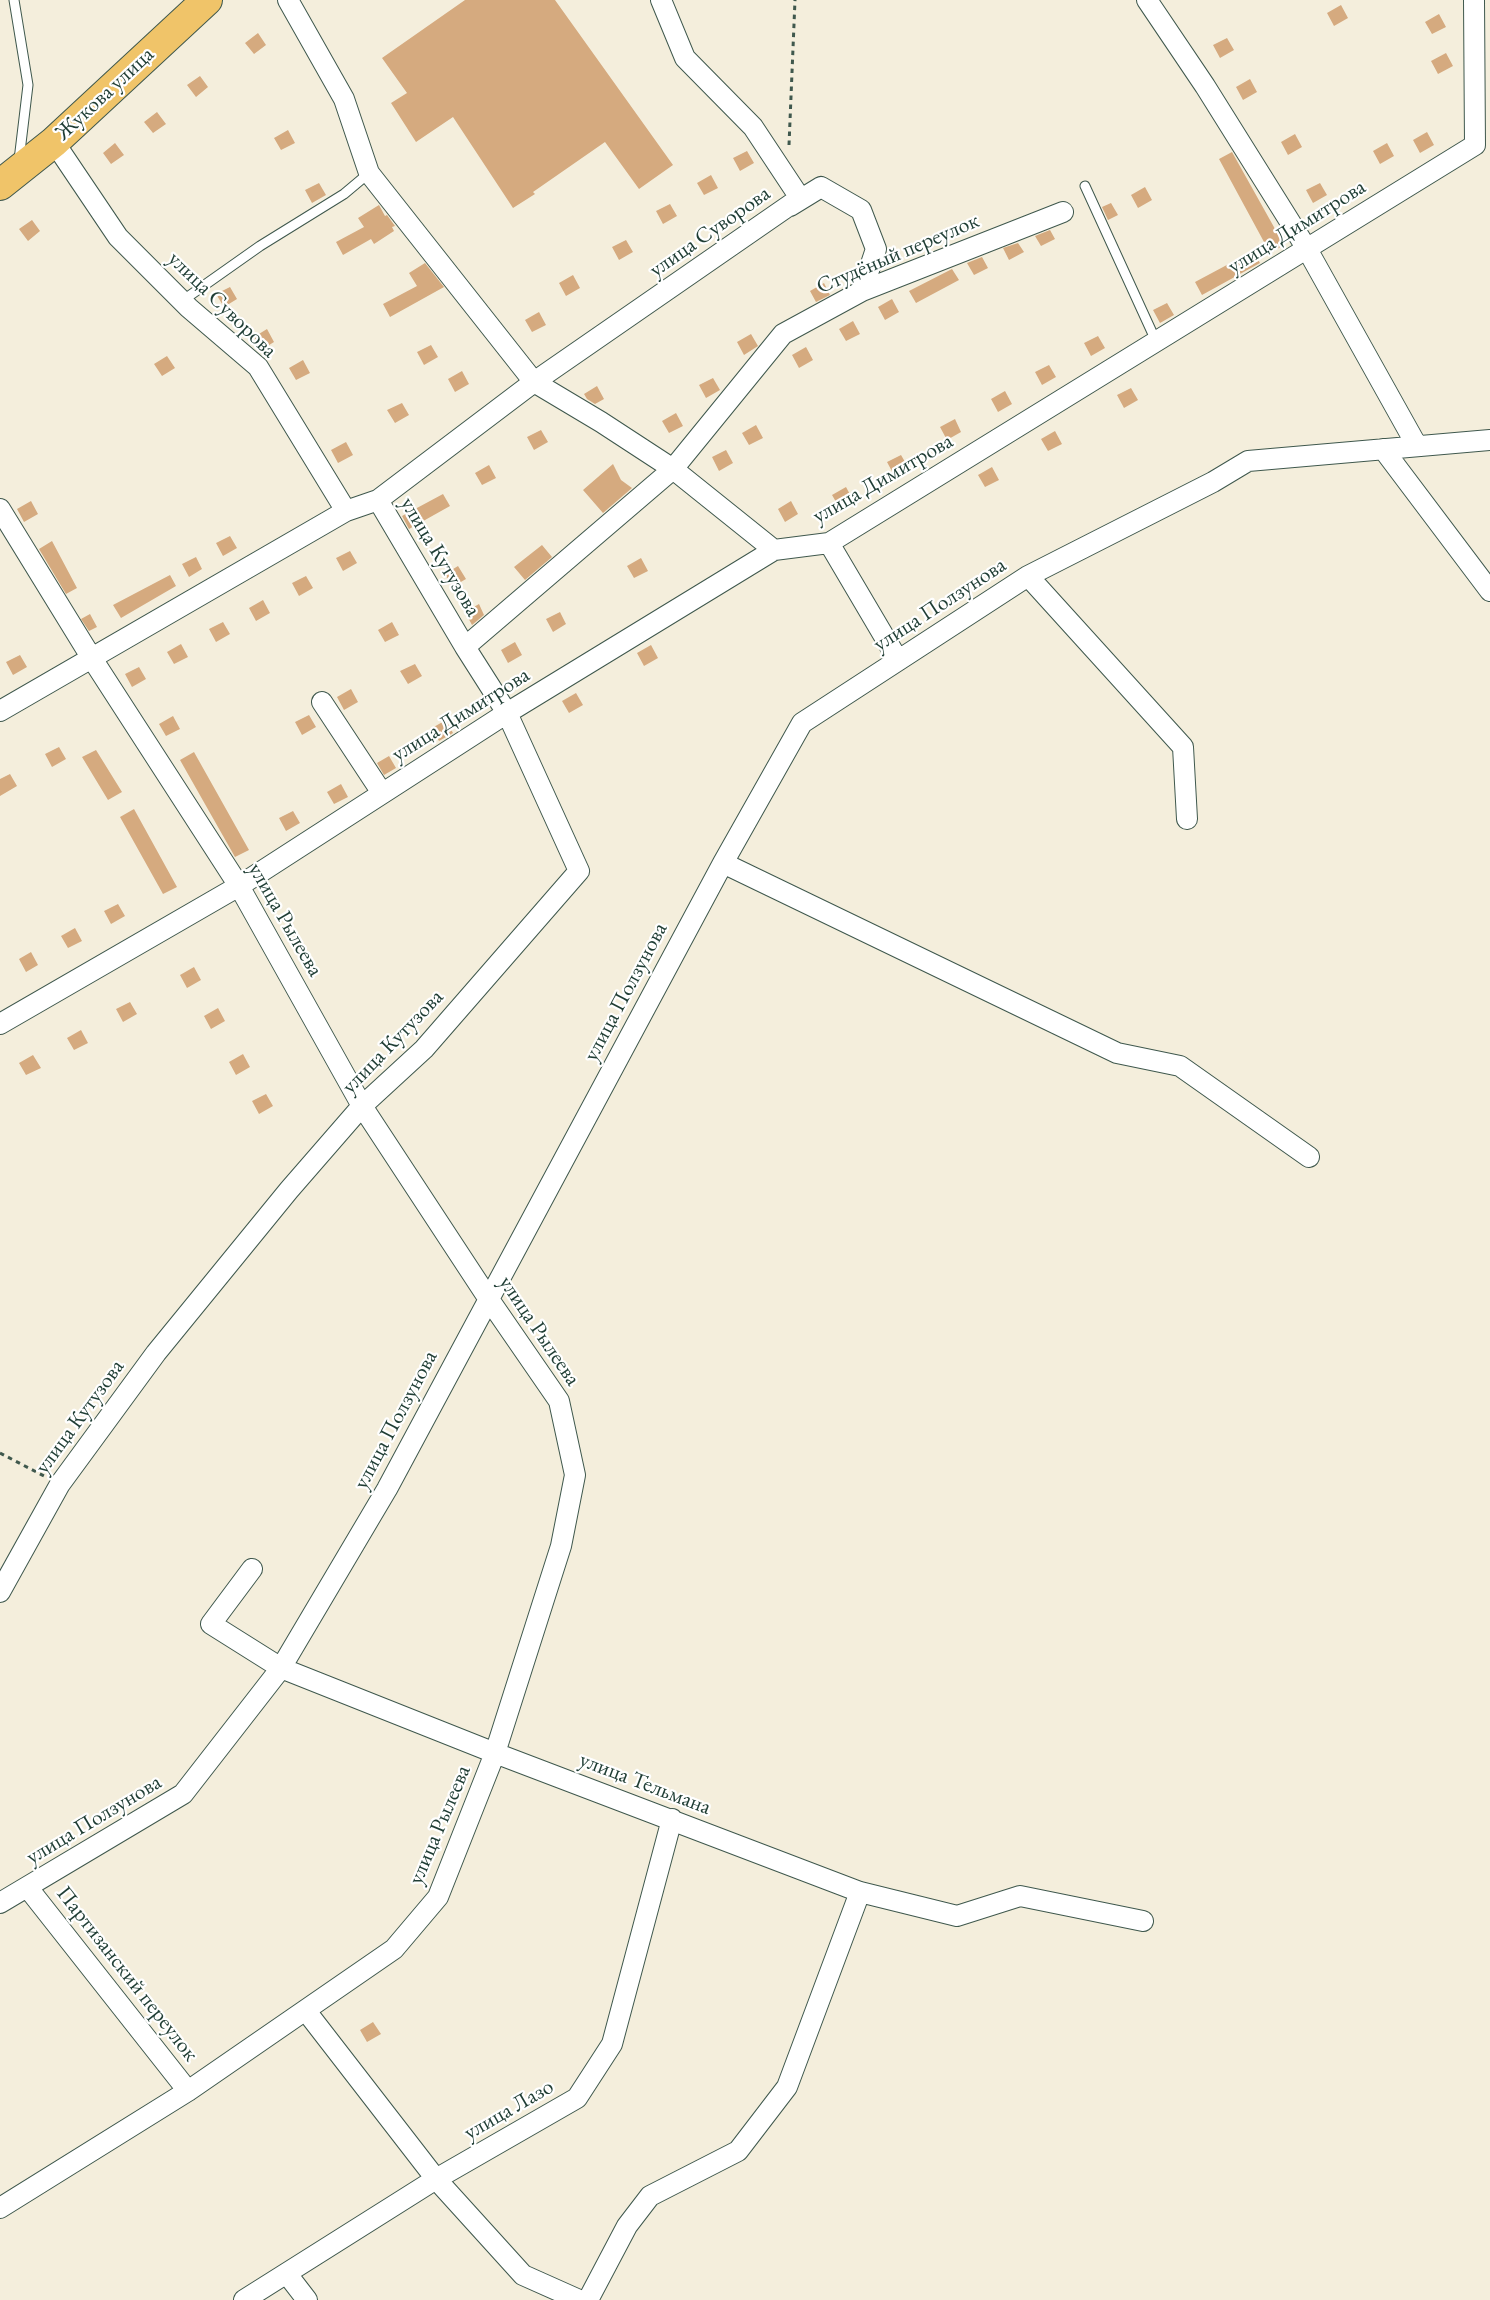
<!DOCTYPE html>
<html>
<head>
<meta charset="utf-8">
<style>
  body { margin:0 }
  canvas { display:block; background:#f4eedc }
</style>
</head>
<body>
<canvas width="1490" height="2300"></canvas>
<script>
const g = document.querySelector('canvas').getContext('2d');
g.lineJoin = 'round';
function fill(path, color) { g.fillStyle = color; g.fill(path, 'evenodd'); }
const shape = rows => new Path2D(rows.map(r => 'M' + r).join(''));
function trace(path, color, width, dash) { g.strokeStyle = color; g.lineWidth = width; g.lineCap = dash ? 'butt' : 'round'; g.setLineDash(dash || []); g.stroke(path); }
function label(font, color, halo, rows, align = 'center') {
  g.font = font + ' "EB Garamond",serif'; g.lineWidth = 4.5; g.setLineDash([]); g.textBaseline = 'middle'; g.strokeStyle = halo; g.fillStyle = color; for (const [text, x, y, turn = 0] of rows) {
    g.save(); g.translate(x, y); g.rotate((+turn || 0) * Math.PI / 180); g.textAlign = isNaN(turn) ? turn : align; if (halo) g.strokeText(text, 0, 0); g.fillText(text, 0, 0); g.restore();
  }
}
fill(shape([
  [465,0,555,0,673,165,639,189,605,142,533,192,535,194,513,208,453,117,416,142,391,103,407,93,382,58],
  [1341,5,1348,18,1334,26,1327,13],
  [1439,14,1446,27,1432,34,1425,22],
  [258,33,266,45,254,54,245,43],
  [1227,38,1234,50,1220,58,1213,45],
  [1446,53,1453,66,1438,74,1431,61],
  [200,76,208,87,196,97,187,85],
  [1250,79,1257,92,1243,100,1236,87],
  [157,112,166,124,153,133,144,122],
  [288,130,295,143,281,150,274,138],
  [1427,132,1434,145,1420,153,1413,140],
  [1295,134,1302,147,1288,155,1281,142],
  [115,143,124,155,111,164,103,153],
  [1387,143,1394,156,1380,164,1373,151],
  [747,151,754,163,740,171,733,158],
  [1232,152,1284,245,1270,253,1219,159],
  [711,175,718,188,704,195,697,183],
  [319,183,326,195,312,203,305,190],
  [1320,183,1327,195,1313,203,1306,190],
  [1145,187,1152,200,1138,208,1131,195],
  [1111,203,1118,215,1108,220,1102,207],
  [670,204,677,216,663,224,656,211],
  [379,205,385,216,387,215,395,226,392,227,394,231,374,244,371,239,343,255,336,242,364,227,358,218],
  [32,220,40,231,28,241,19,229],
  [1050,230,1055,239,1041,246,1035,236],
  [626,240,633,252,619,260,612,247],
  [1018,243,1024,252,1009,260,1003,248],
  [1253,251,1260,263,1202,295,1195,282],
  [982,257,988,268,974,275,967,263],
  [425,263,444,287,390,317,383,304,417,286,409,273],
  [952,269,959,280,916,303,909,291],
  [573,275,580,288,566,296,559,283],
  [824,283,830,295,816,302,810,291],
  [230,287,237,299,224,307,216,294],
  [892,299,899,312,885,320,878,307],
  [1167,303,1174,315,1160,323,1153,310],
  [539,312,546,325,532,332,525,320],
  [853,321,860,334,846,341,839,329],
  [267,329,274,342,261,350,254,337],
  [751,334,758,346,744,355,737,342],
  [1098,336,1105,348,1091,356,1084,343],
  [431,345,438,357,424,365,417,352],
  [806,347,813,360,799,368,792,355],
  [167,356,175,368,162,376,154,364],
  [303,360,310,373,296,380,289,368],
  [1049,365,1056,377,1042,385,1035,372],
  [462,371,469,384,455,392,448,379],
  [713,378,720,390,706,398,699,385],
  [597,386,604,399,595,404,587,399,584,394],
  [1131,388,1138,400,1124,408,1117,395],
  [1005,391,1012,404,998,412,991,399],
  [402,403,409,415,395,423,387,410],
  [676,413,683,426,669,433,662,421],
  [955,419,961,432,947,440,940,427],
  [756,425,763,438,749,445,742,433],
  [541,430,548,442,534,450,527,437],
  [1055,431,1062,444,1048,451,1041,439],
  [346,442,353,455,338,463,331,450],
  [726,450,733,463,719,471,712,457],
  [901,455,908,467,894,475,887,462],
  [613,464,621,480,632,488,603,513,583,490],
  [489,465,496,478,482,485,475,473],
  [992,467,999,480,985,487,978,475],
  [846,487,853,500,839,507,832,495],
  [443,494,450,506,409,529,402,516],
  [31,501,38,514,24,522,17,509],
  [791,501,798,514,785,522,778,509],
  [230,536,237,548,223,556,216,543],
  [52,541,77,588,66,594,39,549],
  [542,545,552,557,525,580,514,567],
  [350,551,357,563,343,571,336,558],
  [196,557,202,569,189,577,182,564],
  [641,558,648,571,634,578,627,566],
  [458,566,466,579,452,587,445,574],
  [170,575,176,586,121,618,113,605],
  [306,576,313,588,299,596,292,583],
  [263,600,270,613,256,621,249,608],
  [479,604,484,615,472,625,465,612],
  [560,612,566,624,553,632,546,619],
  [90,614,97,627,89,631,81,619],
  [223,622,230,634,216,642,209,629],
  [392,622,399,635,385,642,378,630],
  [515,642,522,655,508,663,501,650],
  [181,644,188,657,174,664,167,652],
  [651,645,658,658,644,666,637,653],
  [20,655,27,667,13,675,6,662],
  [415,664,422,676,408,684,400,671],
  [139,667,146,679,132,687,125,674],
  [351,689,358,702,344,710,337,697],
  [576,693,583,705,569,713,562,701],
  [309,715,316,727,302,735,295,722],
  [173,716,180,729,166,736,159,724],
  [446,720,453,733,439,741,432,728],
  [59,747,66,759,52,767,45,754],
  [96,750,122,792,108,800,82,757],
  [194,752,249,850,235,857,180,760],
  [389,756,396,768,384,775,377,763],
  [10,774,17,786,0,796,0,779],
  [341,784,348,797,334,804,327,792],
  [134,809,177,887,163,894,120,817],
  [293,811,300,823,286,831,279,818],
  [118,904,125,916,111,924,104,911],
  [75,928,82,941,68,948,61,936],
  [31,952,38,965,26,972,19,959],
  [194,967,201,980,187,988,180,975],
  [130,1002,137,1014,123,1022,116,1009],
  [218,1008,225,1021,211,1029,204,1016],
  [81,1030,88,1043,74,1050,67,1038],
  [243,1054,250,1067,236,1075,229,1062],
  [33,1055,41,1068,26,1075,19,1063],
  [266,1094,273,1106,259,1114,252,1101],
  [373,2022,381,2034,367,2042,360,2030]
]), '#d5aa7f');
const lane = shape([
  [14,0,28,85,19,160],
  [1085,186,1156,341],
  [182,301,260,246,344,194,369,173]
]);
const street = shape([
  [288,0,344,99,369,173,534,382,601,422,673,469,783,334,862,291,1063,212],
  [1147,0,1205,86,1307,249,1417,446],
  [54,142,118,237,189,308,258,367,346,511],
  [790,206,821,187,861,210,876,249,862,291],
  [1383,449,1490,591],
  [0,509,91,657,239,886,362,1106,488,1298,559,1401,575,1475,561,1546,495,1753,438,1897,394,1949,188,2091,0,2208],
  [829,543,898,660],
  [1028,576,1183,747,1187,819],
  [465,647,673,469,774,550],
  [322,702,382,793],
  [0,711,346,511,378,500,534,382,800,198,753,127,685,58,661,0],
  [723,863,1117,1053,1180,1066,1309,1157],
  [0,1024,239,886,507,713,774,550,829,543,1475,145,1474,0],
  [252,1569,211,1624,281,1668,495,1753,860,1892,957,1916,1020,1896,1143,1921],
  [0,1592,60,1484,156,1353,289,1190,362,1106,424,1049,579,871,507,713,465,647,378,500],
  [28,1888,188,2091],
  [0,1903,183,1794,281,1668,387,1489,723,863,802,723,1028,576,1213,482,1248,461,1490,440],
  [306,2011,436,2179,523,2275,579,2300],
  [287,2274,307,2300],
  [244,2300,436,2179,577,2098,612,2044,672,1819],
  [588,2300,627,2226,650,2196,738,2151,787,2087,860,1892]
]);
const primary = shape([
  [0,185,54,142,207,0]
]);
trace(lane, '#3f584d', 11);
trace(street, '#3f584d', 22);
trace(primary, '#3f584d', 32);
trace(shape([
  [789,145,795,0],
  [0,1453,44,1476]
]), '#3f584d', 3, [4.5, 4.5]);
trace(lane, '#fff', 9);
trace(street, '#fff', 20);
trace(primary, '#f0c469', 30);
label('22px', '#1f3d34', '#fff', [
  ["Жукова улица",105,94,-43],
  ["улица Димитрова",1297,227,-32],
  ["улица Суворова",710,232,-35],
  ["Студёный переулок",898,254,-23],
  ["улица Суворова",222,305,44],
  ["улица Димитрова",883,479,-30],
  ["улица Кутузова",440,557,59],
  ["улица Ползунова",940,605,-33],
  ["улица Димитрова",461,715,-32],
  ["улица Рылеева",285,920,60],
  ["улица Ползунова",626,992,-62],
  ["улица Кутузова",393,1042,-46],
  ["улица Рылеева",539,1331,56],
  ["улица Кутузова",80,1417,-54],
  ["улица Ползунова",396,1420,-62],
  ["улица Тельмана",645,1784,21],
  ["улица Ползунова",94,1820,-31],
  ["улица Рылеева",440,1825,-67],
  ["Партизанский переулок",127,1974,52],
  ["улица Лазо",509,2110,-30]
]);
</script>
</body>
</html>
